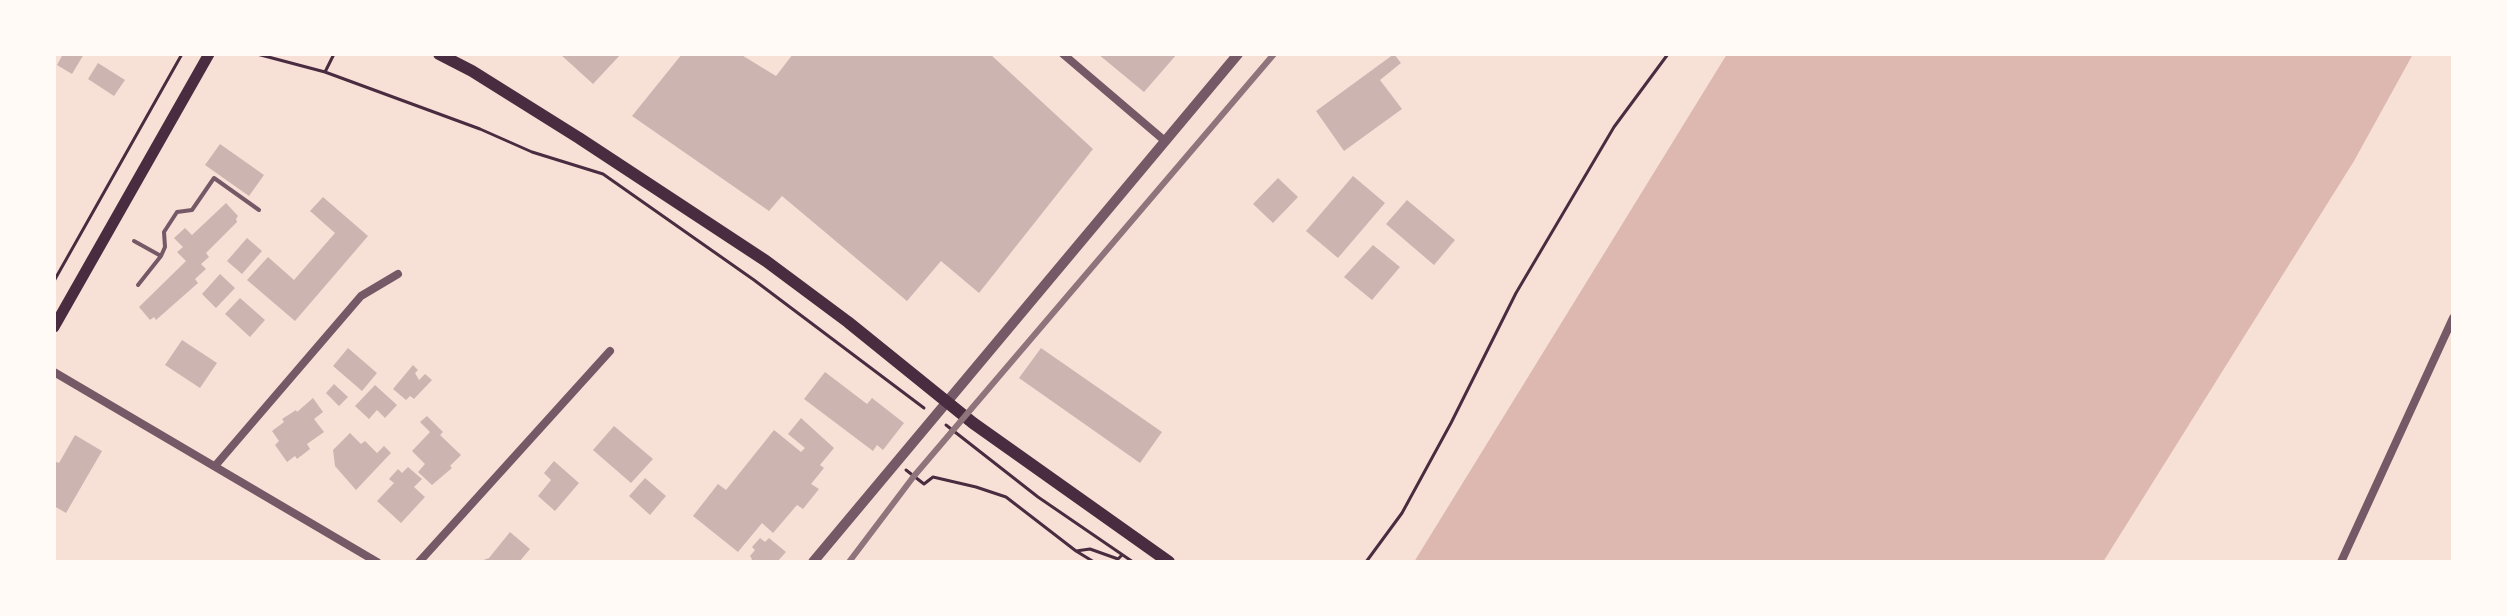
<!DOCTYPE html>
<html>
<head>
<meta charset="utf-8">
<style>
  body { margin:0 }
  #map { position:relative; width:2507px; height:616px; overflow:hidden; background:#f7e1d7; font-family:Merriweather,serif }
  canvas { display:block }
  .frame { position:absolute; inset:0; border:56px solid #fffaf5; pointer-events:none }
</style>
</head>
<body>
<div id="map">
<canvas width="2507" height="616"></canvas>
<div class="frame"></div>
</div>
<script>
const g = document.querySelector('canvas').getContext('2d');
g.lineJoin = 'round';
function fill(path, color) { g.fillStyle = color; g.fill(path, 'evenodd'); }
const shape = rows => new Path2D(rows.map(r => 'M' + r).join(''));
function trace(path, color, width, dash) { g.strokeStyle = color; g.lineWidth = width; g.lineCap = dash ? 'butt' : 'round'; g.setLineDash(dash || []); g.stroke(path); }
fill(shape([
  [1727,54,2413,54,2354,161,2103,562,1414,562]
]), '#dcb8b0');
fill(shape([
  [63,54,84,54,72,74,57,65],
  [560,54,621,54,593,84],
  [682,54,740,54,776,76,793,54,990,54,1093,149,979,293,941,261,907,301,782,196,769,211,632,116],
  [1098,54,1177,54,1144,92],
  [1394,54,1401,63,1380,80,1402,109,1344,151,1316,111],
  [98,63,125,80,114,96,88,79],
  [220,144,264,175,249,196,205,165],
  [1353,176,1385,203,1338,258,1306,231],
  [1278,178,1298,197,1273,223,1253,204],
  [323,197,368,236,295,321,247,280,268,257,294,280,335,233,310,211],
  [1407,200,1455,240,1434,265,1386,224],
  [226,203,238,216,236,219,237,222,206,253,209,257,201,264,206,269,195,279,198,283,156,320,154,317,150,320,139,307,186,261,177,252,183,247,174,238,185,228,192,235],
  [247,238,262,251,242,274,227,261],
  [1373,245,1400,267,1372,300,1344,277],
  [220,274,235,288,216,308,202,294],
  [240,298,265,320,250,337,225,314],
  [182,340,217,363,200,388,165,365],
  [348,348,377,373,362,391,333,366],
  [1041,348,1162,432,1140,463,1019,378],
  [413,365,418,370,415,373,419,380,425,374,432,380,414,399,410,396,406,400,393,389],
  [825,372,867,404,872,398,904,423,883,450,877,445,873,451,804,399],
  [334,384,348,397,339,406,326,393],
  [375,385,397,405,385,418,377,410,369,419,355,406],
  [313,398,323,412,314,419,324,432,307,444,310,449,297,459,295,456,287,462,275,445,279,441,272,431,284,422,282,419,296,410,297,412],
  [427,416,443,432,440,435,461,455,450,466,452,468,432,485,418,472,425,464,412,451,430,432,420,422],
  [801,418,834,448,820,465,824,468,811,484,819,489,803,509,797,505,773,533,762,523,738,552,693,516,718,484,726,490,774,430,801,452,805,448,788,434],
  [614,426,653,459,631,483,593,450],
  [350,433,361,444,365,441,377,453,384,446,391,453,356,490,335,466,333,450],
  [75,435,102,451,66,513,54,506,54,461,59,463],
  [554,461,579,483,555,511,538,496,551,480,544,473],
  [408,467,422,479,414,487,425,497,401,523,377,501,394,483,389,479,398,469,402,473],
  [645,478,666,496,650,515,629,496],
  [510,532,530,549,519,562,478,562,489,558],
  [760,538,765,542,769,538,786,552,777,562,750,562,752,559,750,556,755,550,752,547]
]), '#ccb4b1');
trace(shape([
  [257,54,325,72,480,129,532,152,603,174,754,280,924,408],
  [325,72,334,54],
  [54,281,182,54],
  [946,425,1038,497,1133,562],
  [906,470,924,484,933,477,976,487,1006,497,1076,551,1090,549,1118,559,1122,555],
  [1076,551,1094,562],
  [1366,562,1402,513,1451,423,1516,293,1614,127,1668,54]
]), '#4a2c40', 3);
trace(shape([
  [134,241,161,256,138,285],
  [161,256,165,247,164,232,177,212,192,210,214,178,259,210]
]), '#755966', 4);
trace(shape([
  [1063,54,1165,141],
  [54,372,377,562],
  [215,466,361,296,398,274],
  [419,562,610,351],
  [2341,562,2453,318]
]), '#755966', 8);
trace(shape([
  [813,562,1238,54]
]), '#755966', 10);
trace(shape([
  [54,327,209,54]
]), '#4a2c40', 11);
trace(shape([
  [439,54,472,71,579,138,766,261,848,322,973,423,1169,562]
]), '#4a2c40', 12);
trace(shape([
  [849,562,914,476,1274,54]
]), '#8f747c', 6);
</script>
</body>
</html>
